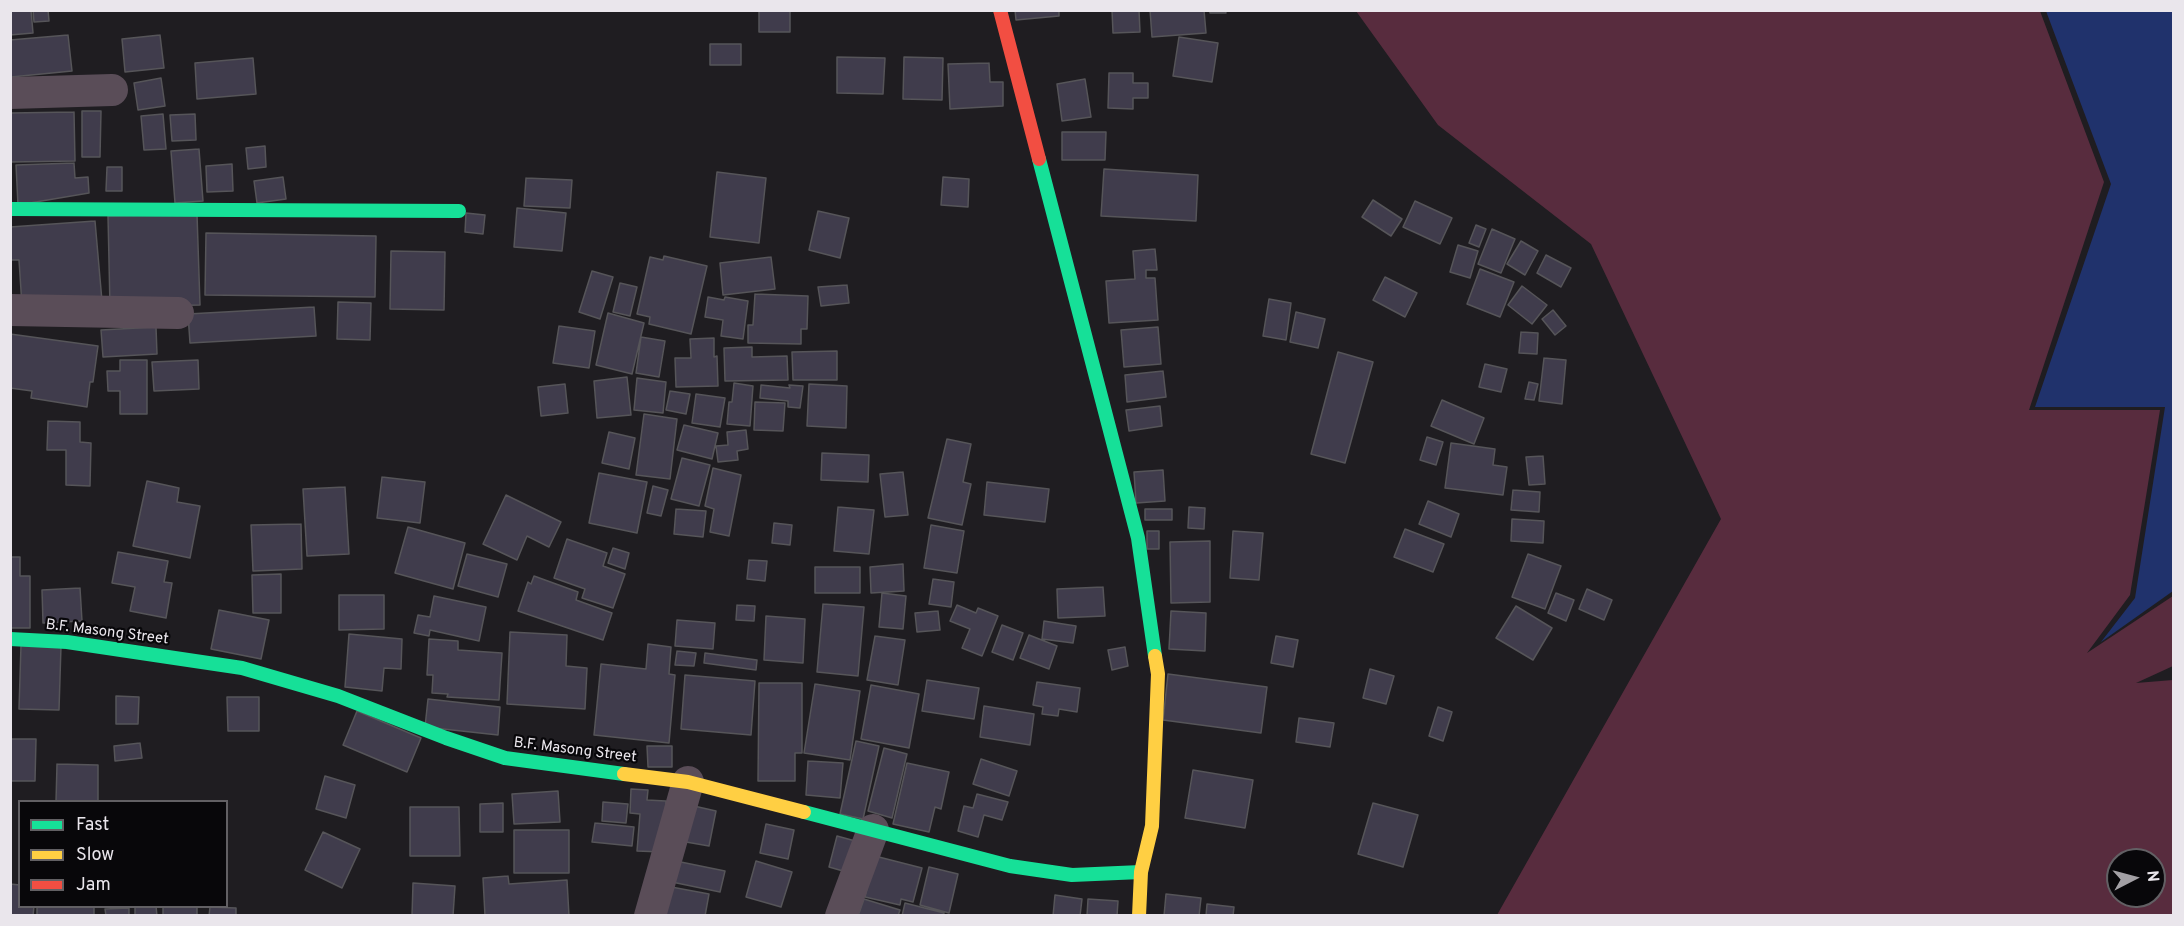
<!DOCTYPE html>
<html>
<head>
<meta charset="utf-8">
<style>
  body { margin:0 }
  #map { position:relative; width:2184px; height:926px; overflow:hidden; background:#1f1d21; font-family:Overpass,sans-serif }
  canvas { display:block }
  .frame { position:absolute; inset:0; border:12px solid #eae6ec; pointer-events:none }
  .legend { position:absolute; left:18px; top:800px; width:210px; height:108px; box-sizing:border-box; background:#08070a; border:2px solid #626064; margin:0; padding:8px 10px; list-style:none; font-size:18px; color:#eae6ec }
  .legend li { display:flex; align-items:center; gap:12px; height:30px }
  .legend b { width:30px; border:2px solid #626064 }
  .north { position:absolute; left:2106px; top:848px; width:60px; height:60px; box-sizing:border-box; background:#08070a; border:2px solid #626064; border-radius:50%; rotate:84deg; font-size:16px; font-weight:700; line-height:24px; text-align:center; color:#eae6ec }
  .north::after { content:''; display:block; margin:auto; width:21px; height:27px; background:#a3a0a5; clip-path:polygon(50% 0,100% 100%,50% 72%,0 100%) }
</style>
</head>
<body>
<div id="map">
<canvas width="2184" height="926"></canvas>
<div class="frame"></div>
<ul class="legend">
<li><b style="height:8px;background:#16e098"></b>Fast</li>
<li><b style="height:8px;background:#ffcf43"></b>Slow</li>
<li><b style="height:8px;background:#f24e42"></b>Jam</li>
</ul>
<div class="north">N</div>
</div>
<script>
const g = document.querySelector('canvas').getContext('2d');
g.lineJoin = 'round';
function fill(path, color) { g.fillStyle = color; g.fill(path, 'evenodd'); }
const shape = rows => new Path2D(rows.map(r => 'M' + r).join(''));
function trace(path, color, width, dash) { g.strokeStyle = color; g.lineWidth = width; g.lineCap = dash ? 'butt' : 'round'; g.setLineDash(dash || []); g.stroke(path); }
function label(font, color, halo, rows, align = 'center') {
  g.font = font + ' Overpass,sans-serif'; g.lineWidth = 4.5; g.setLineDash([]); g.textBaseline = 'middle'; g.strokeStyle = halo; g.fillStyle = color; for (const [text, x, y, turn = 0] of rows) {
    g.save(); g.translate(x, y); g.rotate((+turn || 0) * Math.PI / 180); g.textAlign = isNaN(turn) ? turn : align; if (halo) g.strokeText(text, 0, 0); g.fillText(text, 0, 0); g.restore();
  }
}
fill(shape([
  [1356,11,2040,11,2104,182,2029,410,2160,410,2130,595,2087,653,2173,596,2173,666,2136,683,2173,680,2173,915,1497,915,1721,519,1591,244,1438,125],
  [2118,860,2154,860,2154,896,2118,896]
]), '#582c3e');
fill(shape([
  [2046,11,2173,11,2173,591,2101,642,2135,598,2165,407,2035,407,2111,184]
]), '#20326c');
const building = shape([
  [10,10,31,10,33,33,10,35,10,10],
  [33,10,48,10,49,21,34,22,33,10],
  [1015,10,1059,10,1059,16,1016,20,1015,10],
  [1112,10,1139,10,1140,32,1113,33,1112,10],
  [1150,10,1204,10,1206,33,1152,37,1150,10],
  [1210,10,1225,10,1226,13,1210,13,1210,10],
  [759,11,790,11,790,32,759,32,759,11],
  [68,35,72,71,11,77,10,40,68,35],
  [160,35,164,68,125,72,122,39,160,35],
  [1179,37,1218,43,1212,82,1173,76,1179,37],
  [710,44,741,44,741,65,710,65,710,44],
  [837,57,885,58,883,94,837,93,837,57],
  [904,57,943,58,942,100,903,99,904,57],
  [253,58,256,94,197,99,195,63,253,58],
  [989,63,990,82,1003,82,1003,106,950,109,948,64,989,63],
  [1109,73,1133,73,1133,83,1148,83,1148,98,1133,98,1133,109,1108,108,1109,73],
  [161,78,165,106,138,110,134,83,161,78],
  [1085,79,1091,117,1062,121,1057,84,1085,79],
  [82,111,101,111,100,157,82,157,82,111],
  [74,112,75,161,10,162,10,113,74,112],
  [163,114,166,149,144,150,141,116,163,114],
  [195,114,196,140,172,141,170,115,195,114],
  [1062,132,1106,132,1105,160,1062,160,1062,132],
  [265,146,266,167,248,169,246,148,265,146],
  [199,149,203,201,175,203,171,151,199,149],
  [74,163,75,178,88,177,89,193,18,205,16,165,74,163],
  [232,164,233,191,207,192,206,166,232,164],
  [107,167,122,167,122,191,106,191,107,167],
  [1104,169,1198,175,1196,221,1101,216,1104,169],
  [717,172,766,178,759,243,710,237,717,172],
  [283,177,286,199,257,203,254,181,283,177],
  [943,177,969,179,968,207,941,205,943,177],
  [526,178,572,180,570,208,524,206,526,178],
  [1373,200,1402,219,1391,236,1362,217,1373,200],
  [1415,201,1452,218,1440,244,1403,227,1415,201],
  [517,208,566,213,562,251,514,247,517,208],
  [818,211,849,218,840,258,809,250,818,211],
  [466,213,485,215,483,234,465,232,466,213],
  [197,214,200,305,110,307,108,216,197,214],
  [95,221,102,301,22,306,19,260,10,260,10,227,95,221],
  [1476,225,1486,229,1479,247,1469,243,1476,225],
  [1492,229,1515,239,1501,273,1478,264,1492,229],
  [206,233,376,236,375,297,205,295,206,233],
  [1521,241,1538,251,1525,275,1507,264,1521,241],
  [1458,245,1478,251,1470,278,1450,272,1458,245],
  [1155,249,1157,270,1146,270,1146,278,1155,278,1158,320,1109,323,1106,281,1135,279,1133,251,1155,249],
  [391,251,445,252,444,310,390,309,391,251],
  [1546,255,1571,268,1561,287,1537,273,1546,255],
  [664,256,707,266,691,334,649,324,650,317,637,314,650,257,663,260,664,256],
  [771,257,775,289,723,295,720,263,771,257],
  [1480,269,1514,282,1500,317,1467,304,1480,269],
  [592,271,613,277,600,319,579,312,592,271],
  [1385,277,1417,293,1405,317,1373,300,1385,277],
  [620,283,637,287,630,316,613,312,620,283],
  [847,285,849,303,821,306,818,287,847,285],
  [1522,286,1547,305,1532,324,1508,305,1522,286],
  [755,294,808,296,807,329,801,329,801,344,748,343,748,325,753,325,755,294],
  [708,297,724,300,725,297,748,301,743,339,721,336,723,320,705,317,708,297],
  [1269,299,1291,303,1286,340,1263,336,1269,299],
  [338,302,371,303,370,340,337,339,338,302],
  [314,307,316,336,190,343,188,314,314,307],
  [1553,310,1566,326,1555,335,1542,319,1553,310],
  [1296,312,1325,319,1318,348,1290,342,1296,312],
  [608,313,644,323,632,374,596,365,608,313],
  [559,326,595,331,589,368,553,363,559,326],
  [156,327,157,354,103,357,101,330,156,327],
  [1158,327,1161,364,1124,367,1121,330,1158,327],
  [1521,332,1538,333,1537,354,1519,353,1521,332],
  [10,334,98,346,93,382,90,382,87,407,31,398,32,391,10,388,10,334],
  [641,337,665,341,659,377,636,373,641,337],
  [714,338,714,357,717,356,718,386,676,387,675,358,691,358,690,339,714,338],
  [752,347,752,357,787,356,788,380,725,381,724,348,752,347],
  [837,351,837,380,793,380,792,352,837,351],
  [1338,352,1373,362,1345,463,1311,454,1338,352],
  [1544,358,1566,360,1562,404,1539,401,1544,358],
  [120,360,147,360,147,414,120,414,120,391,108,391,107,371,120,371,120,360],
  [198,360,199,389,154,391,152,362,198,360],
  [1485,364,1507,369,1501,392,1479,387,1485,364],
  [1163,371,1166,397,1127,402,1125,375,1163,371],
  [627,377,631,415,597,418,594,381,627,377],
  [637,378,666,382,663,413,634,410,637,378],
  [1529,382,1538,384,1534,400,1525,399,1529,382],
  [734,383,753,386,750,426,727,424,729,402,732,402,734,383],
  [565,384,568,413,541,416,538,387,565,384],
  [809,384,847,386,846,428,807,426,809,384],
  [761,385,790,388,789,385,803,386,800,408,788,407,788,401,760,398,761,385],
  [670,391,690,394,686,414,666,410,670,391],
  [696,394,725,398,720,427,692,423,696,394],
  [1442,400,1484,418,1474,444,1431,426,1442,400],
  [755,402,785,403,783,431,754,430,755,402],
  [1160,406,1162,426,1129,431,1126,410,1160,406],
  [644,414,677,419,670,479,636,475,644,414],
  [48,421,80,422,80,442,91,443,90,486,66,485,66,450,47,450,48,421],
  [684,425,718,433,712,459,677,450,684,425],
  [746,430,748,449,737,451,738,460,718,462,716,446,728,445,727,432,746,430],
  [609,432,635,438,629,469,602,463,609,432],
  [1427,437,1443,442,1436,465,1420,460,1427,437],
  [947,439,971,444,963,482,971,484,962,525,928,518,947,439],
  [1451,443,1495,449,1493,465,1507,467,1503,495,1445,488,1451,443],
  [822,453,869,455,868,482,821,480,822,453],
  [1543,456,1545,484,1529,485,1526,457,1543,456],
  [682,458,710,465,699,506,671,499,682,458],
  [713,468,741,475,729,536,710,532,714,509,705,506,713,468],
  [1163,470,1165,501,1136,503,1134,472,1163,470],
  [903,472,908,515,885,517,880,474,903,472],
  [599,473,647,482,637,533,589,523,599,473],
  [382,477,425,482,420,523,377,518,382,477],
  [147,481,179,488,177,502,200,506,190,558,133,546,147,481],
  [987,482,1049,489,1045,522,984,515,987,482],
  [653,486,668,490,661,516,647,513,653,486],
  [345,487,349,554,307,556,303,489,345,487],
  [1513,490,1540,492,1539,512,1511,510,1513,490],
  [506,495,561,522,549,547,527,536,517,560,483,544,506,495],
  [1428,501,1459,514,1451,537,1419,524,1428,501],
  [838,507,874,510,869,554,834,551,838,507],
  [1189,507,1205,508,1204,529,1188,528,1189,507],
  [676,509,706,511,703,537,674,534,676,509],
  [1145,509,1172,509,1172,520,1145,520,1145,509],
  [1512,519,1544,521,1543,543,1511,541,1512,519],
  [774,523,792,525,790,545,772,543,774,523],
  [301,524,302,569,253,571,251,525,301,524],
  [931,525,964,531,957,573,924,568,931,525],
  [408,527,465,543,453,589,395,573,408,527],
  [1405,529,1444,544,1433,572,1394,557,1405,529],
  [1147,531,1159,531,1159,549,1147,549,1147,531],
  [1233,531,1263,533,1259,580,1230,578,1233,531],
  [567,539,607,553,603,566,625,574,613,608,582,598,585,589,554,578,567,539],
  [1210,541,1210,602,1171,603,1170,542,1210,541],
  [613,548,629,553,625,569,608,563,613,548],
  [118,552,168,561,164,582,172,583,166,618,130,611,135,587,112,583,118,552],
  [467,554,507,564,498,597,458,586,467,554],
  [1528,554,1561,566,1545,609,1512,597,1528,554],
  [10,557,20,557,20,576,30,576,30,628,10,628,10,557],
  [749,560,767,561,765,581,747,579,749,560],
  [903,564,904,591,871,593,870,567,903,564],
  [815,567,860,567,860,593,815,593,815,567],
  [281,574,281,613,253,613,252,575,281,574],
  [534,576,578,592,576,600,612,613,603,640,518,611,528,582,531,584,534,576],
  [933,579,954,582,951,607,929,604,933,579],
  [1103,587,1105,616,1058,618,1057,589,1103,587],
  [80,588,82,621,43,623,42,590,80,588],
  [1587,589,1612,600,1604,620,1579,609,1587,589],
  [882,593,906,596,903,629,879,627,882,593],
  [1556,593,1574,600,1566,621,1548,613,1556,593],
  [339,595,384,595,384,629,339,630,339,595],
  [434,596,486,607,479,641,430,630,429,636,414,633,418,615,430,617,434,596],
  [823,604,864,607,858,676,817,672,823,604],
  [737,605,755,606,754,621,736,620,737,605],
  [957,605,976,613,978,608,998,616,982,656,962,648,970,629,950,621,957,605],
  [1516,606,1552,628,1533,660,1496,638,1516,606],
  [219,610,269,620,261,659,211,649,219,610],
  [938,611,940,630,917,632,915,613,938,611],
  [1171,611,1206,613,1205,651,1169,649,1171,611],
  [766,616,805,619,803,663,764,660,766,616],
  [677,620,715,623,713,649,675,646,677,620],
  [1044,621,1076,626,1073,643,1042,639,1044,621],
  [1002,625,1023,633,1013,660,992,652,1002,625],
  [510,632,567,635,566,666,587,668,585,709,507,704,510,632],
  [349,634,402,639,401,669,384,668,382,691,345,687,349,634],
  [1029,635,1057,646,1049,669,1020,658,1029,635],
  [875,636,905,640,898,685,867,680,875,636],
  [1276,636,1298,640,1293,667,1271,663,1276,636],
  [429,639,458,641,458,650,502,653,499,700,447,697,448,694,432,693,433,675,427,675,429,639],
  [648,644,671,647,669,674,675,675,669,743,594,735,601,664,646,669,648,644],
  [21,645,61,646,59,710,19,709,21,645],
  [1125,647,1128,666,1112,670,1108,650,1125,647],
  [677,651,696,653,694,666,675,665,677,651],
  [705,653,757,660,756,670,704,663,705,653],
  [1370,669,1394,676,1386,704,1363,698,1370,669],
  [1168,674,1267,687,1261,733,1163,720,1168,674],
  [685,675,755,681,751,735,681,729,685,675],
  [927,680,979,688,974,719,922,711,927,680],
  [1037,682,1080,688,1077,712,1059,709,1058,716,1042,714,1043,707,1033,705,1037,682],
  [759,683,802,683,802,753,795,753,795,781,758,781,759,683],
  [815,684,860,691,850,760,804,753,815,684],
  [871,685,919,694,909,748,861,739,871,685],
  [116,696,139,697,138,724,116,724,116,696],
  [227,697,259,697,259,731,228,731,227,697],
  [428,699,500,707,498,735,425,727,428,699],
  [984,706,1034,714,1030,745,980,737,984,706],
  [1438,707,1452,712,1443,741,1429,736,1438,707],
  [357,711,421,738,407,772,343,745,357,711],
  [1299,718,1334,723,1330,747,1296,742,1299,718],
  [10,739,36,739,35,781,10,781,10,739],
  [856,741,879,746,863,819,840,814,856,741],
  [140,743,142,758,115,761,114,746,140,743],
  [647,746,672,746,672,767,648,767,647,746],
  [884,748,907,754,892,818,868,811,884,748],
  [981,759,1017,771,1009,796,973,784,981,759],
  [808,761,843,763,840,798,806,795,808,761],
  [907,763,949,772,941,809,935,807,929,832,893,824,907,763],
  [57,764,98,765,98,802,56,802,57,764],
  [1193,770,1253,780,1245,828,1185,818,1193,770],
  [325,776,355,785,346,818,316,809,325,776],
  [631,789,648,790,647,800,666,801,662,852,637,851,640,814,630,813,631,789],
  [558,791,560,822,514,824,512,794,558,791],
  [977,794,1008,802,1002,820,984,815,978,837,958,831,964,806,973,808,977,794],
  [603,802,628,804,626,823,602,821,603,802],
  [503,803,503,832,480,832,480,804,503,803],
  [1373,803,1418,815,1403,867,1358,854,1373,803],
  [694,806,716,811,709,846,686,842,694,806],
  [410,807,459,807,460,856,410,856,410,807],
  [595,823,634,827,632,846,592,842,595,823],
  [766,824,794,830,788,859,760,853,766,824],
  [514,830,569,830,569,873,514,873,514,830],
  [323,832,360,849,342,888,305,870,323,832],
  [837,836,859,842,850,873,829,867,837,836],
  [875,856,922,868,913,902,901,899,900,905,865,897,875,856],
  [671,860,725,871,720,892,667,881,671,860],
  [756,861,792,872,781,907,746,897,756,861],
  [929,867,958,874,949,913,920,905,929,867],
  [508,876,509,884,567,880,569,916,485,916,483,878,508,876],
  [413,883,455,886,453,916,412,916,413,883],
  [10,884,20,885,20,906,34,906,33,916,10,916,10,884],
  [666,886,709,894,705,916,661,916,666,886],
  [1166,894,1201,898,1199,916,1164,916,1166,894],
  [1055,895,1082,899,1080,916,1053,916,1055,895],
  [864,899,900,910,898,916,858,916,864,899],
  [1088,899,1118,901,1117,916,1087,916,1088,899],
  [905,903,944,913,943,916,902,916,905,903],
  [1207,904,1234,907,1233,916,1206,916,1207,904],
  [94,906,94,916,37,916,37,907,94,906],
  [135,906,156,906,157,916,135,916,135,906],
  [163,906,197,906,197,916,163,916,163,906],
  [210,907,236,908,236,916,209,916,210,907],
  [129,908,129,916,106,916,105,909,129,908]
]);
fill(building, '#403c4c');
trace(building, '#565559', 1.5);
trace(shape([
  [10,93,112,90],
  [10,310,178,313],
  [650,916,688,782],
  [841,916,873,830]
]), '#5a4d58', 32);
trace(shape([
  [1039,159,1138,538,1155,656],
  [10,209,459,211],
  [10,639,67,642,242,668,338,696,446,738,505,758,624,774],
  [804,812,1010,866,1072,875,1141,872]
]), '#16e098', 14);
trace(shape([
  [624,774,688,782,804,812],
  [1139,916,1141,872,1152,826,1158,674,1155,656]
]), '#ffcf43', 14);
trace(shape([
  [1000,10,1039,159]
]), '#f24e42', 14);
label('15px', '#eae6ec', '#08070a', [
  ["B.F. Masong Street",107,633,7],
  ["B.F. Masong Street",575,751,7]
]);
</script>
</body>
</html>
